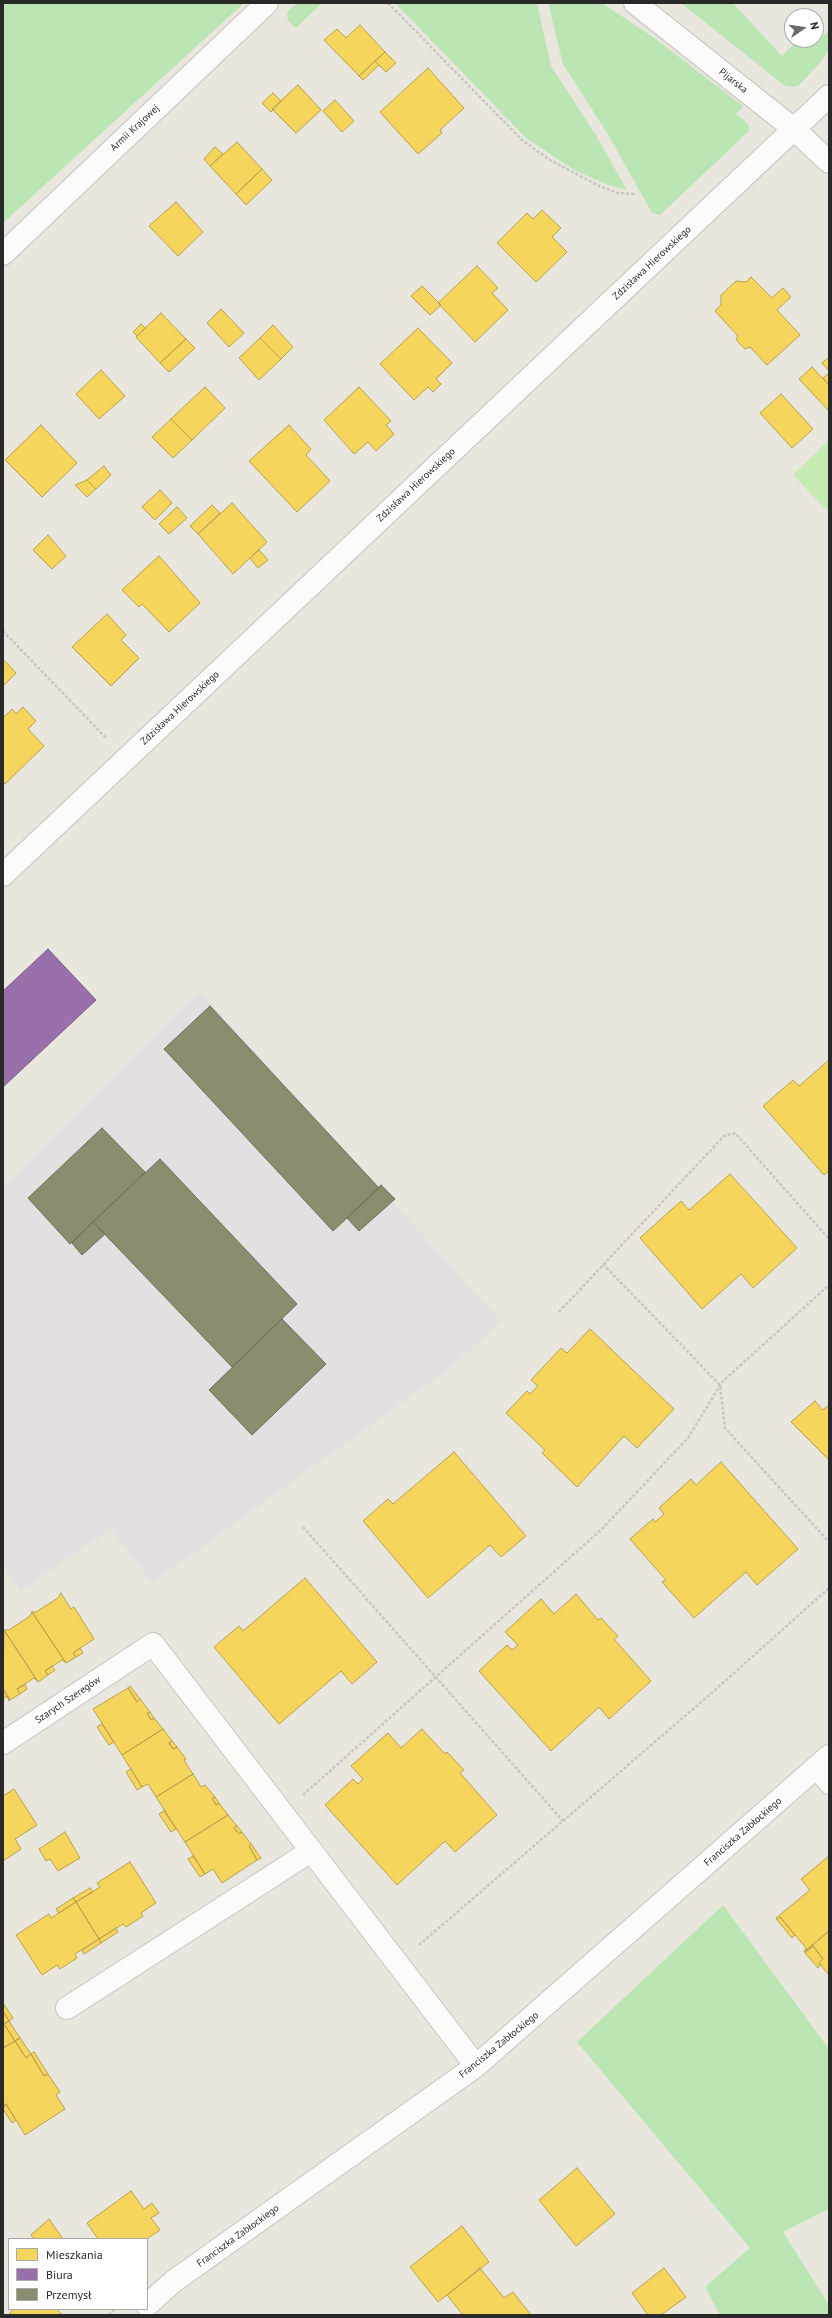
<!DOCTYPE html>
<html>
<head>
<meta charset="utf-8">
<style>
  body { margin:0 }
  #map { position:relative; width:832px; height:2318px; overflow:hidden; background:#e8e6dd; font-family:"PT Sans",sans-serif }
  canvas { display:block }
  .frame { position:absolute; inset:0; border:4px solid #292929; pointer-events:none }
  .legend { position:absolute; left:8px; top:2238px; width:140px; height:72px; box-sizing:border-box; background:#fff; border:1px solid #a9a9a9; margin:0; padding:5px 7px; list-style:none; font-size:12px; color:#292929 }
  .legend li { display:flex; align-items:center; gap:8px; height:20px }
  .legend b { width:20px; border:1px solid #a9a9a9 }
  .north { position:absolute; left:784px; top:8px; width:40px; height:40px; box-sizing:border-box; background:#fff; border:1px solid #a9a9a9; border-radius:50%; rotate:77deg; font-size:11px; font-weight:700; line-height:16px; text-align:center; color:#292929 }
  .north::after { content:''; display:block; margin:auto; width:14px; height:18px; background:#6c6b68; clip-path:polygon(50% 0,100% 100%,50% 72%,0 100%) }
</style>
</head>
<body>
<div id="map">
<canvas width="832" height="2318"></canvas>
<div class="frame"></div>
<ul class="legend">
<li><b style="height:11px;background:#f6d55c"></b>Mieszkania</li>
<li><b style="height:11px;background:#9970ab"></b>Biura</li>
<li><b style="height:11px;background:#8c8c6e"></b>Przemysł</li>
</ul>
<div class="north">N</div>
</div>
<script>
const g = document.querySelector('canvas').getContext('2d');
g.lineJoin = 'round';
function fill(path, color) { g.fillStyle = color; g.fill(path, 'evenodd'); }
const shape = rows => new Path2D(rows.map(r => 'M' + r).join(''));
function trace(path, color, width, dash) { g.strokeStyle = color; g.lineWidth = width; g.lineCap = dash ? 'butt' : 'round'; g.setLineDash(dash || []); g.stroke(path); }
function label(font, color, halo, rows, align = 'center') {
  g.font = font + ' "PT Sans",sans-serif'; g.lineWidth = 4; g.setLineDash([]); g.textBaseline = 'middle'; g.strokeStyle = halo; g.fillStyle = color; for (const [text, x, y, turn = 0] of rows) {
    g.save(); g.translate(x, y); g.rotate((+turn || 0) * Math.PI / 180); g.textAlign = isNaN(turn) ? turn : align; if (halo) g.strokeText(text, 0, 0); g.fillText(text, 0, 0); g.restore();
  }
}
fill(shape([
  [199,990,501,1321,453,1366,152,1583,111,1529,20,1591,3,1565,3,1188]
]), '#e4e0e1');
fill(shape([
  [3,3,244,3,3,223],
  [297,3,322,3,296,28,288,21,287,12],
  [395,3,537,3,551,66,597,137,627,190,608,185,576,171,526,138],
  [548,3,602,3,653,37,743,106,736,114,745,121,749,126,749,131,660,215,652,213,609,136,563,64],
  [681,3,733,3,782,56,798,40,802,40,809,48,829,30,829,49,819,64,799,85,793,87,785,86],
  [723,1905,829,2049,829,2209,783,2232,829,2305,829,2315,720,2315,705,2287,750,2248,577,2042]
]), '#bbe6b4');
fill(shape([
  [829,440,829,512,793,475]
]), '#c5eab2');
const homes = shape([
  [360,25,385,52,359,76,324,40,337,29,346,38,360,25],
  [385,52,396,63,386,72,375,61,385,52],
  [375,61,379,65,363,80,359,76,375,61],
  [428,68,464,108,440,130,442,133,418,154,380,112,428,68],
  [298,85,321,110,296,133,272,109,298,85],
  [273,93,281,101,271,112,262,103,273,93],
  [335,100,354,121,342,132,323,111,335,100],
  [237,142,262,169,236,194,210,166,237,142],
  [215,147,223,154,210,166,204,159,215,147],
  [262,169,272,180,246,205,236,194,262,169],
  [176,202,203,232,178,256,149,226,176,202],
  [542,210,561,228,552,237,567,252,536,282,497,243,527,213,533,219,542,210],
  [477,266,498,288,492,293,508,310,475,342,438,303,477,266],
  [751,277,772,298,783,288,791,297,777,310,800,335,767,365,750,347,745,349,736,340,738,336,715,311,721,305,721,295,736,281,746,282,751,277],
  [422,286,441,305,430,315,411,296,422,286],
  [221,309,244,333,229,347,207,323,221,309],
  [161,313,186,339,160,363,136,337,161,313],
  [141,324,145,328,137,336,133,332,141,324],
  [273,325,293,347,281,359,260,338,273,325],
  [418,328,452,363,436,379,441,384,433,392,428,387,414,400,380,364,418,328],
  [260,338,281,359,259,380,239,358,260,338],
  [186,339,195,348,169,372,160,363,186,339],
  [829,357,829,371,822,363,829,357],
  [812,367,829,385,829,411,799,379,812,367],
  [101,370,125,396,99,419,76,394,101,370],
  [829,373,829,385,823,378,829,373],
  [205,387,225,408,192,440,171,419,205,387],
  [359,387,391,421,386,425,394,434,376,451,368,442,354,454,324,420,359,387],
  [781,394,813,429,792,448,760,413,781,394],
  [171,419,192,440,173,458,152,437,171,419],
  [41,425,77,463,42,497,5,460,41,425],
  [289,425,311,449,306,455,330,481,297,512,249,461,289,425],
  [104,466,111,475,96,489,87,480,104,466],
  [87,480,96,489,87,497,75,485,87,480],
  [160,490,172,503,155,520,142,507,160,490],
  [232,503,267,542,233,574,198,534,232,503],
  [212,505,220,513,198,534,190,526,212,505],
  [177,507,187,518,169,534,159,524,177,507],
  [48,535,66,556,52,569,33,550,48,535],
  [259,550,268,560,258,568,250,558,259,550],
  [159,556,200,603,169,632,142,604,139,607,122,590,159,556],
  [107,614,126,635,121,640,139,658,111,686,72,647,107,614],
  [3,659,16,673,3,686,3,659],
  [23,707,36,721,28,729,44,746,5,784,3,781,3,718,12,709,16,714,23,707],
  [829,1060,829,1171,824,1175,763,1106,793,1080,799,1086,829,1060],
  [730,1174,797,1248,753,1288,741,1274,702,1309,640,1238,681,1201,689,1210,730,1174],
  [590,1329,674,1409,637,1448,624,1436,577,1487,542,1453,545,1450,506,1413,527,1391,530,1394,538,1386,531,1380,561,1348,567,1353,590,1329],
  [815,1401,823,1410,829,1405,829,1460,791,1422,815,1401],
  [454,1452,526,1536,501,1557,490,1545,428,1598,363,1521,388,1499,393,1504,454,1452],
  [721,1462,798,1549,757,1585,746,1572,694,1618,662,1582,666,1580,630,1539,653,1519,655,1522,664,1514,659,1508,691,1479,696,1485,721,1462],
  [305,1578,377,1662,352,1684,341,1671,279,1724,214,1647,239,1626,243,1631,305,1578],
  [61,1593,71,1609,74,1607,94,1639,73,1653,76,1657,66,1663,32,1612,36,1612,58,1598,61,1593],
  [576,1594,598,1620,601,1618,618,1636,614,1639,651,1681,609,1719,599,1707,551,1751,479,1671,507,1645,512,1650,518,1645,505,1632,541,1599,554,1614,576,1594],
  [32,1612,66,1663,62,1660,45,1671,48,1675,38,1682,4,1630,9,1630,30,1616,32,1612],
  [4,1630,38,1682,34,1678,17,1689,20,1694,10,1700,3,1689,4,1630],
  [80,1648,83,1653,76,1657,73,1653,80,1648],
  [52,1666,55,1670,48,1675,45,1671,52,1666],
  [25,1685,27,1689,20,1694,17,1689,25,1685],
  [130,1686,140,1699,137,1702,128,1688,130,1686],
  [128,1688,137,1702,140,1699,150,1712,147,1713,151,1720,154,1718,163,1729,122,1755,93,1709,128,1688],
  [3,1689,10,1700,9,1701,7,1696,3,1699,3,1689],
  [150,1712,154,1718,151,1720,147,1713,150,1712],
  [102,1724,114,1742,109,1745,97,1727,102,1724],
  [163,1729,172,1741,169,1743,173,1749,177,1747,186,1759,184,1760,193,1774,156,1797,148,1784,142,1787,122,1755,163,1729],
  [422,1729,445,1754,447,1752,464,1770,460,1773,497,1815,455,1852,445,1841,397,1885,325,1805,353,1779,358,1784,363,1779,351,1766,388,1733,401,1748,422,1729],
  [172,1741,177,1747,173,1749,169,1743,172,1741],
  [131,1769,142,1787,137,1790,126,1772,131,1769],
  [193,1774,201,1787,205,1785,215,1797,212,1798,216,1805,219,1803,228,1815,185,1842,156,1797,193,1774],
  [14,1789,37,1825,15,1839,21,1849,3,1861,3,1796,14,1789],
  [215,1797,219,1803,216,1805,212,1798,215,1797],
  [164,1811,176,1829,171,1832,159,1814,164,1811],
  [228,1815,237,1826,234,1828,239,1834,242,1832,251,1844,249,1846,257,1860,222,1883,213,1869,205,1874,185,1842,228,1815],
  [237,1826,242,1832,239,1834,234,1828,237,1826],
  [65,1832,80,1858,58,1871,50,1859,46,1861,39,1849,65,1832],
  [251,1844,261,1858,257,1860,249,1846,251,1844],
  [193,1856,205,1874,200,1877,188,1859,193,1856],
  [829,1856,829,1931,804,1952,806,1948,780,1917,777,1920,776,1918,810,1890,801,1879,829,1856],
  [130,1862,156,1903,141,1913,143,1916,126,1927,123,1924,99,1939,76,1902,100,1887,97,1883,130,1862],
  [90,1888,93,1892,76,1902,73,1898,90,1888],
  [73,1898,76,1902,59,1913,56,1909,73,1898],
  [76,1902,99,1939,75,1954,77,1958,60,1969,57,1965,42,1975,16,1935,49,1914,51,1918,76,1902],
  [780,1917,795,1935,792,1938,777,1920,780,1917],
  [116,1928,118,1932,101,1943,99,1939,116,1928],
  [829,1931,829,1975,819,1963,823,1959,813,1946,804,1952,829,1931],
  [99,1939,101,1943,84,1954,82,1950,99,1939],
  [813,1946,823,1959,819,1963,820,1965,818,1968,805,1953,813,1946],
  [3,2003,13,2018,9,2021,3,2011,3,2003],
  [3,2011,9,2021,4,2024,15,2041,3,2048,3,2011],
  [9,2021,20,2038,15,2041,4,2024,9,2021],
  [20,2038,31,2054,26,2058,15,2041,20,2038],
  [15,2041,26,2058,31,2054,44,2076,48,2074,60,2092,56,2095,65,2109,25,2135,6,2104,3,2106,3,2048,15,2041],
  [34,2052,48,2074,44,2076,31,2054,34,2052],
  [6,2104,16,2120,12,2123,3,2109,6,2104],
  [577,2168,615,2214,576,2246,539,2200,577,2168],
  [131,2191,144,2209,152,2203,159,2213,151,2218,160,2230,147,2239,98,2239,87,2223,131,2191],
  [49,2219,63,2239,34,2239,31,2235,49,2219],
  [462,2226,489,2262,438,2302,410,2267,462,2226],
  [480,2268,504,2298,513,2292,531,2315,463,2315,447,2295,480,2268],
  [664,2268,686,2297,661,2315,648,2315,632,2293,664,2268],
  [14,2309,56,2309,63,2315,8,2315,14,2309]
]);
fill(homes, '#f6d55c');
trace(homes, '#b8a14d', 1);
const offices = shape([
  [48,949,96,1000,3,1087,3,991,48,949]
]);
fill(offices, '#9970ab');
trace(offices, '#775b84', 1);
const industry = shape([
  [210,1006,379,1188,333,1231,164,1049,210,1006],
  [102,1128,145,1172,70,1244,28,1198,102,1128],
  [160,1159,297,1304,232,1367,93,1222,160,1159],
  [381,1185,395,1199,359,1231,347,1218,381,1185],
  [93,1222,105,1234,82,1255,72,1243,93,1222],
  [282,1319,326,1364,252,1435,209,1390,282,1319]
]);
fill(industry, '#8c8c6e');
trace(industry, '#6e6e59', 1);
const lane = shape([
  [815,1769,829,1785]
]);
const street = shape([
  [635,3,795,130,829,162],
  [3,875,829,96],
  [3,1743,153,1644,476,2066],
  [67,2008,311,1851],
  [147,2305,174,2281,476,2066,829,1756]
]);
const secondary = shape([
  [3,254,267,3]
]);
trace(lane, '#c5c4c3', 20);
trace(street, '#c5c4c3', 24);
trace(secondary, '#c5c4c3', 24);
trace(shape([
  [388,3,522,140,550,160,599,186,618,193,636,194],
  [3,631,106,738],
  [603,1264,720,1385,725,1428,829,1542],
  [559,1312,724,1136,735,1133,829,1239],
  [303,1527,563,1821],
  [303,1795,602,1529,688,1438,722,1382,829,1285],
  [419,1945,714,1691,829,1588],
  [109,2315,115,2309]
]), '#c6c6c5', 2.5, [3, 2]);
trace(lane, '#fcfbfa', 18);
trace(street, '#fcfbfa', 22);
trace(secondary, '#fcfbfa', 22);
label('10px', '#292929', '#fff', [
  ["Pijarska",733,81,38],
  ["Armii Krajowej",135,128,-43],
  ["Zdzisława Hierowskiego",652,263,-43],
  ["Zdzisława Hierowskiego",416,485,-43],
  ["Zdzisława Hierowskiego",180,708,-43],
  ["Szarych Szeregów",68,1700,-34],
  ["Franciszka Zabłockiego",743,1832,-41],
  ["Franciszka Zabłockiego",499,2045,-39],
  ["Franciszka Zabłockiego",238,2236,-36]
]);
</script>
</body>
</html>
